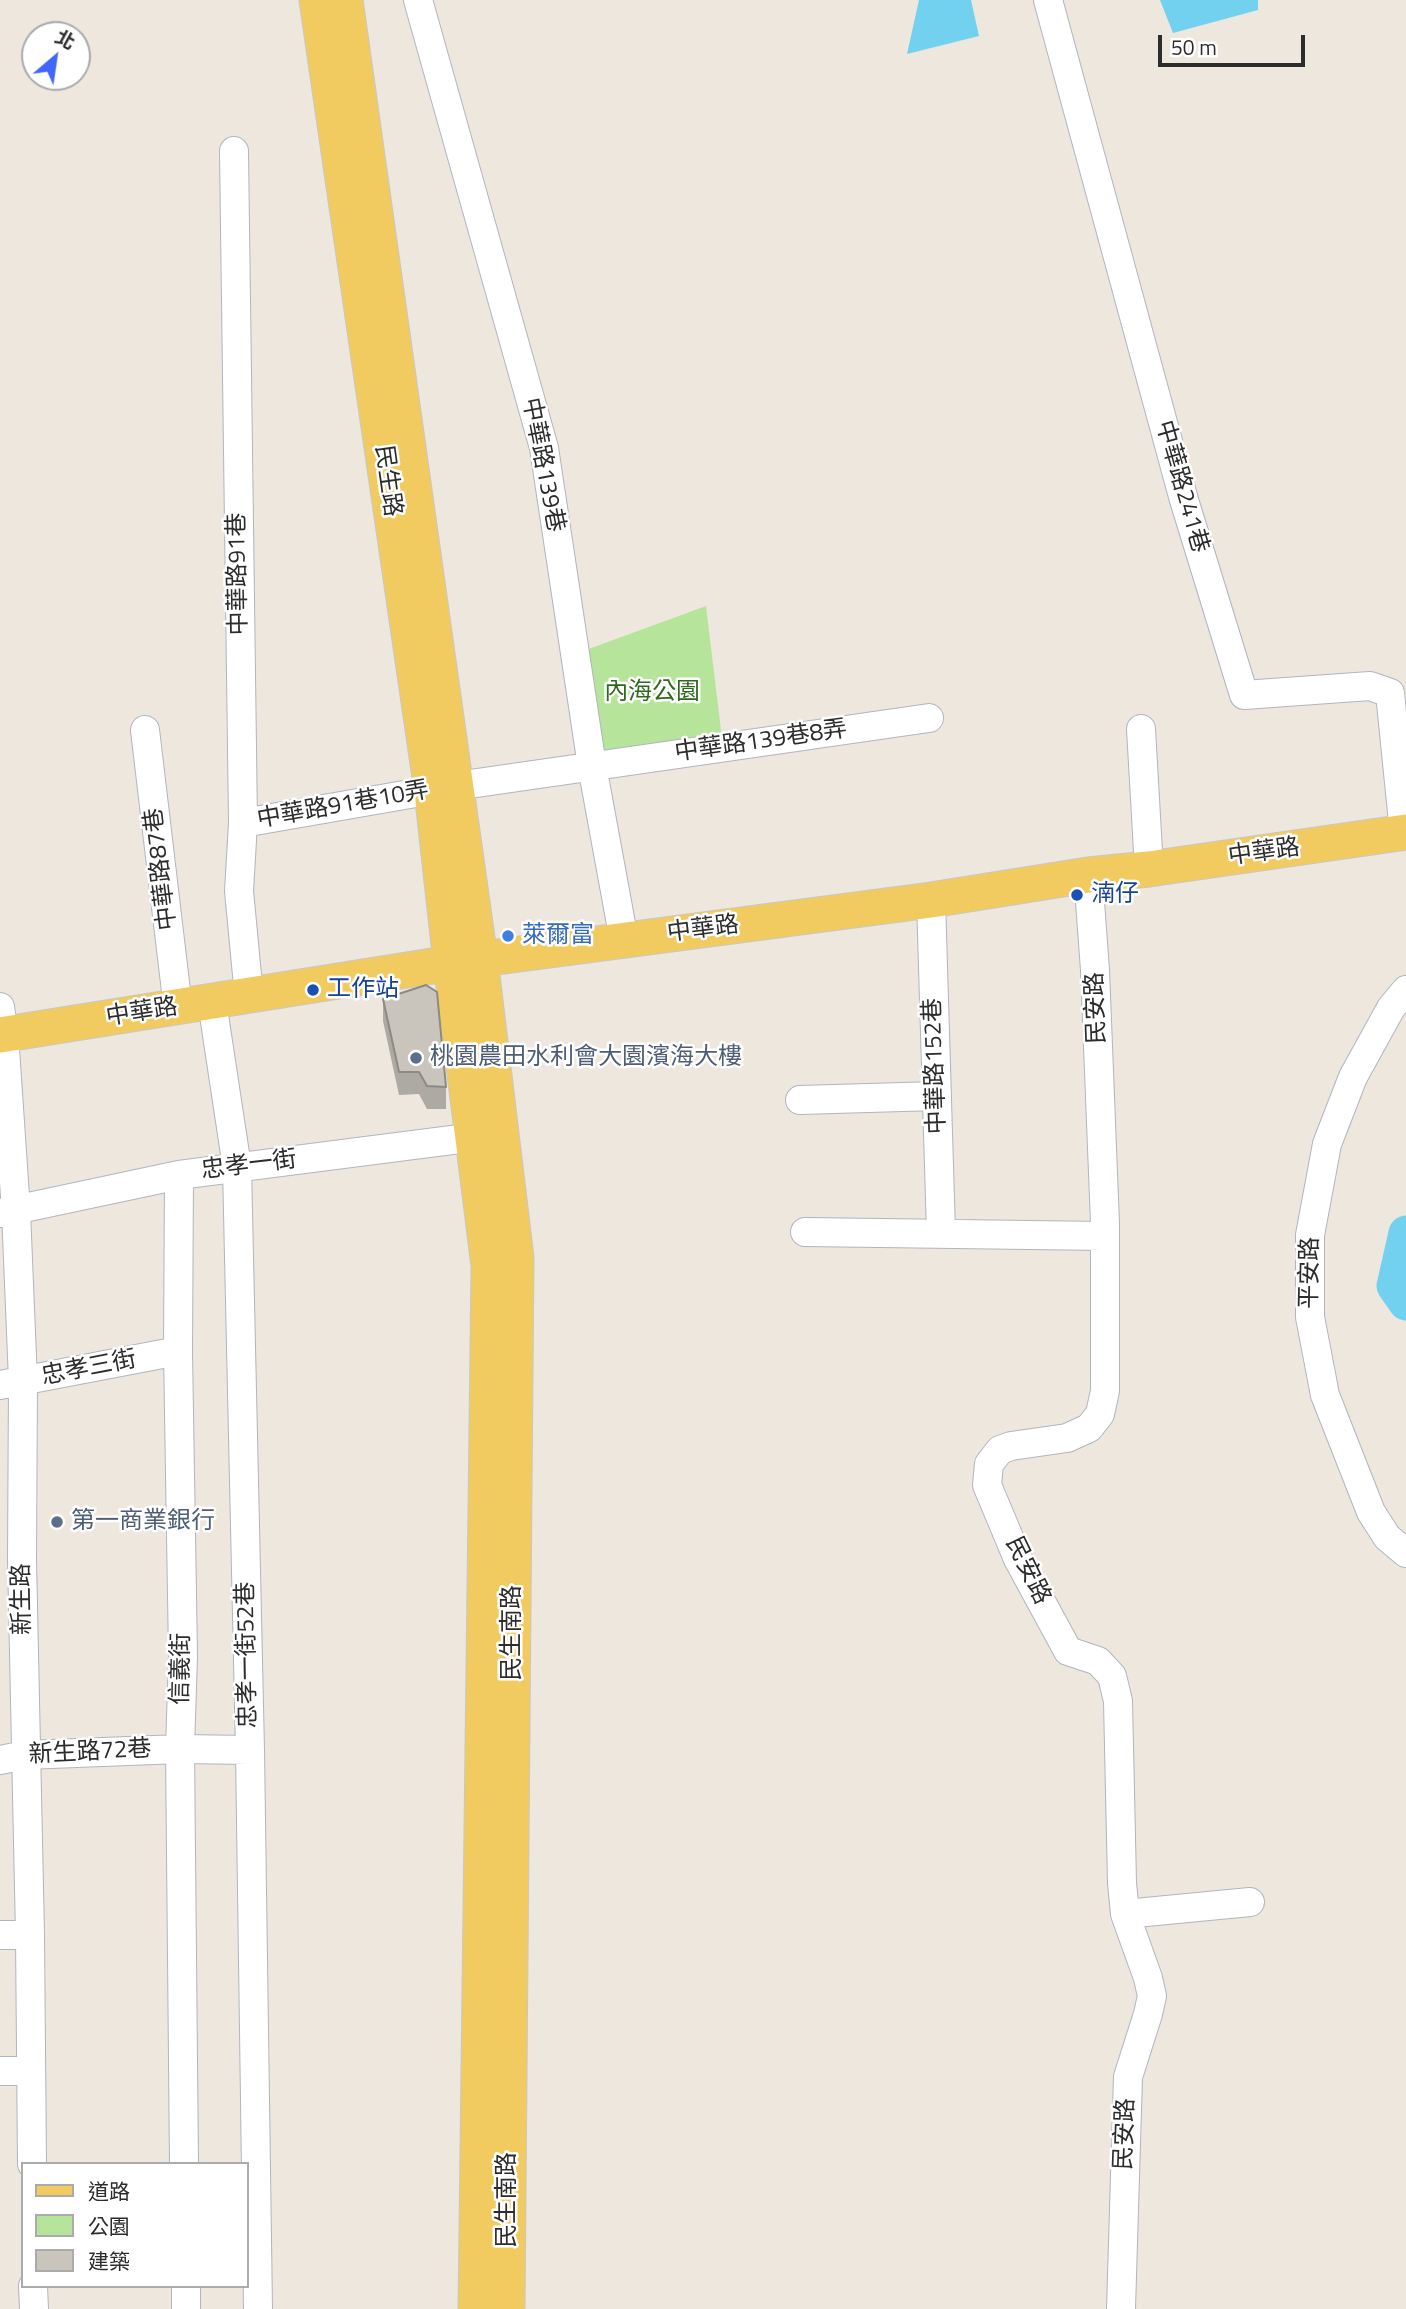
<!DOCTYPE html>
<html>
<head>
<meta charset="utf-8">
<style>
  body { margin:0 }
  #map { position:relative; width:1406px; height:2309px; overflow:hidden; background:#ede7de; font-family:"Titillium Web","Noto Sans TC",sans-serif }
  canvas { display:block }
  .legend { position:absolute; left:21px; top:2162px; width:228px; height:126px; box-sizing:border-box; background:#fff; border:2px solid #ababab; margin:0; padding:9px 12px; list-style:none; font-size:21px; color:#2c2c2c }
  .legend li { display:flex; align-items:center; gap:14px; height:35px }
  .legend b { width:35px; border:2px solid #ababab }
  .north { position:absolute; left:21px; top:21px; width:70px; height:70px; box-sizing:border-box; background:#fff; border:2px solid #ababab; border-radius:50%; rotate:29deg; font-size:19px; font-weight:700; line-height:28px; text-align:center; color:#2c2c2c }
  .north::after { content:''; display:block; margin:auto; width:24px; height:32px; background:#3f67fa; clip-path:polygon(50% 0,100% 100%,50% 72%,0 100%) }
  .scale { position:absolute; left:1158px; top:35px; width:147px; height:32px; box-sizing:border-box; border:4px solid #2c2c2c; border-top:0; padding-left:9px; font-size:21px; line-height:24px; white-space:nowrap; color:#2c2c2c; -webkit-text-stroke:5px #fff; paint-order:stroke }
</style>
</head>
<body>
<div id="map">
<canvas width="1406" height="2309"></canvas>
<ul class="legend">
<li><b style="height:9px;background:#f1cb60"></b>道路</li>
<li><b style="height:19px;background:#b6e49b"></b>公園</li>
<li><b style="height:19px;background:#c9c5bd"></b>建築</li>
</ul>
<div class="north">北</div>
<div class="scale">50 m</div>
</div>
<script>
const g = document.querySelector('canvas').getContext('2d');
g.lineJoin = 'round';
function fill(path, color) { g.fillStyle = color; g.fill(path, 'evenodd'); }
const shape = rows => new Path2D(rows.map(r => 'M' + r).join(''));
function trace(path, color, width, dash) { g.strokeStyle = color; g.lineWidth = width; g.lineCap = dash ? 'butt' : 'round'; g.setLineDash(dash || []); g.stroke(path); }
function label(font, color, halo, rows, align = 'center') {
  g.font = font + ' "Titillium Web","Noto Sans TC",sans-serif'; g.lineWidth = 5; g.setLineDash([]); g.textBaseline = 'middle'; g.strokeStyle = halo; g.fillStyle = color; for (const [text, x, y, turn = 0] of rows) {
    g.save(); g.translate(x, y); g.rotate((+turn || 0) * Math.PI / 180); g.textAlign = isNaN(turn) ? turn : align; if (halo) g.strokeText(text, 0, 0); g.fillText(text, 0, 0); g.restore();
  }
}
fill(shape([
  [706,606,723,747,592,766,575,654]
]), '#b6e49b');
fill(shape([
  [919,0,971,0,979,36,907,54],
  [1160,0,1258,0,1258,10,1173,33]
]), '#72d1ef');
trace(shape([
  [1406,1233,1394,1286,1406,1303]
]), '#72d1ef', 35);
const minor = shape([
  [418,0,544,448,592,766,624,940],
  [1048,0,1184,500,1244,695,1370,686,1390,693,1404,832],
  [234,151,243,823,239,891,249,996],
  [1141,729,1149,869],
  [145,730,178,1008],
  [243,823,456,786,929,718],
  [1088,875,1095,970,1105,1224,1105,1391,1100,1414,1089,1428,1067,1438,1011,1446,1000,1450,989,1464,987,1485,1018,1559,1068,1651,1098,1661,1112,1676,1118,1701,1122,1883,1125,1914,1148,1978,1152,1996,1148,2014,1128,2077,1121,2309],
  [931,900,941,1233],
  [1406,990,1391,1008,1353,1077,1327,1144,1310,1235,1310,1317,1325,1395,1371,1512,1387,1537,1406,1553],
  [212,1002,237,1167,250,1750,258,2309],
  [0,1007,4,1034,16,1211,23,1381,22,1559,30,1935,32,2164],
  [800,1100,937,1096],
  [179,1175,178,1351,183,1656,180,1749,184,2164],
  [0,1213,179,1175,491,1135],
  [805,1232,1104,1236],
  [0,1385,178,1351],
  [0,1760,25,1755,180,1749,250,1750],
  [1125,1914,1250,1902],
  [0,1935,30,1935],
  [0,2071,31,2071],
  [33,2286,34,2309],
  [186,2286,186,2309]
]);
const major = shape([
  [317,0,432,791,451,963,489,1266,476,2309],
  [345,0,480,959,516,1258,507,2309],
  [0,1035,451,963,931,900,1088,875,1149,869,1406,832]
]);
trace(minor, '#b2b5bf', 30);
trace(major, '#c8c8c8', 37);
trace(minor, '#fff', 28);
trace(major, '#f1cb60', 35);
fill(shape([
  [383,999,446,1087,446,1109,427,1109,419,1094,399,1095,383,1021]
]), '#ada9a3');
const building = shape([
  [426,985,437,992,446,1087,427,1086,419,1072,399,1072,383,999,426,985]
]);
fill(building, '#c9c5bd');
trace(building, '#8d8a84', 2);
for (const [x, y, r, color] of [
  [1077,895,7,"#1a4fb4"],
  [508,936,7,"#3f7fe0"],
  [313,990,7,"#1a4fb4"],
  [416,1058,7,"#5c6f8a"],
  [57,1522,7,"#5c6f8a"]
]) { const dot = new Path2D(); dot.arc(x, y, r, 0, 2 * Math.PI); g.fillStyle = color; g.fill(dot); trace(dot, '#fff', 2.5); }
label('24px', '#2c2c2c', '#fff', [
  ["中華路139巷",542,465,79],
  ["民生路",387,481,82],
  ["中華路241巷",1181,487,74],
  ["中華路91巷",239,574,-91],
  ["中華路139巷8弄",761,742,-8],
  ["中華路91巷10弄",343,806,-10],
  ["中華路",1264,853,-8],
  ["中華路87巷",162,869,-97],
  ["中華路",703,930,-7],
  ["民安路",1097,1008,-92],
  ["中華路",142,1013,-9],
  ["中華路152巷",936,1066,-92],
  ["忠孝一街",249,1166,-7],
  ["平安路",1311,1273,-89],
  ["忠孝三街",89,1369,-11],
  ["民安路",1027,1571,64],
  ["新生路",23,1599,-91],
  ["民生南路",513,1633,-90],
  ["忠孝一街52巷",248,1655,-91],
  ["信義街",182,1669,-89],
  ["新生路72巷",90,1753,-3],
  ["民安路",1126,2134,-88],
  ["民生南路",508,2200,-90]
]);
label('24px', '#2d6a1b', '#fff', [
  ["內海公園",652,693]
]);
label('24px', '#164399', '#fff', [
  ["湳仔",1091,895],
  ["工作站",327,990]
], 'left');
label('24px', '#366cbe', '#fff', [
  ["萊爾富",522,936]
], 'left');
label('24px', '#4e5e75', '#fff', [
  ["桃園農田水利會大園濱海大樓",430,1058],
  ["第一商業銀行",71,1522]
], 'left');
</script>
</body>
</html>
